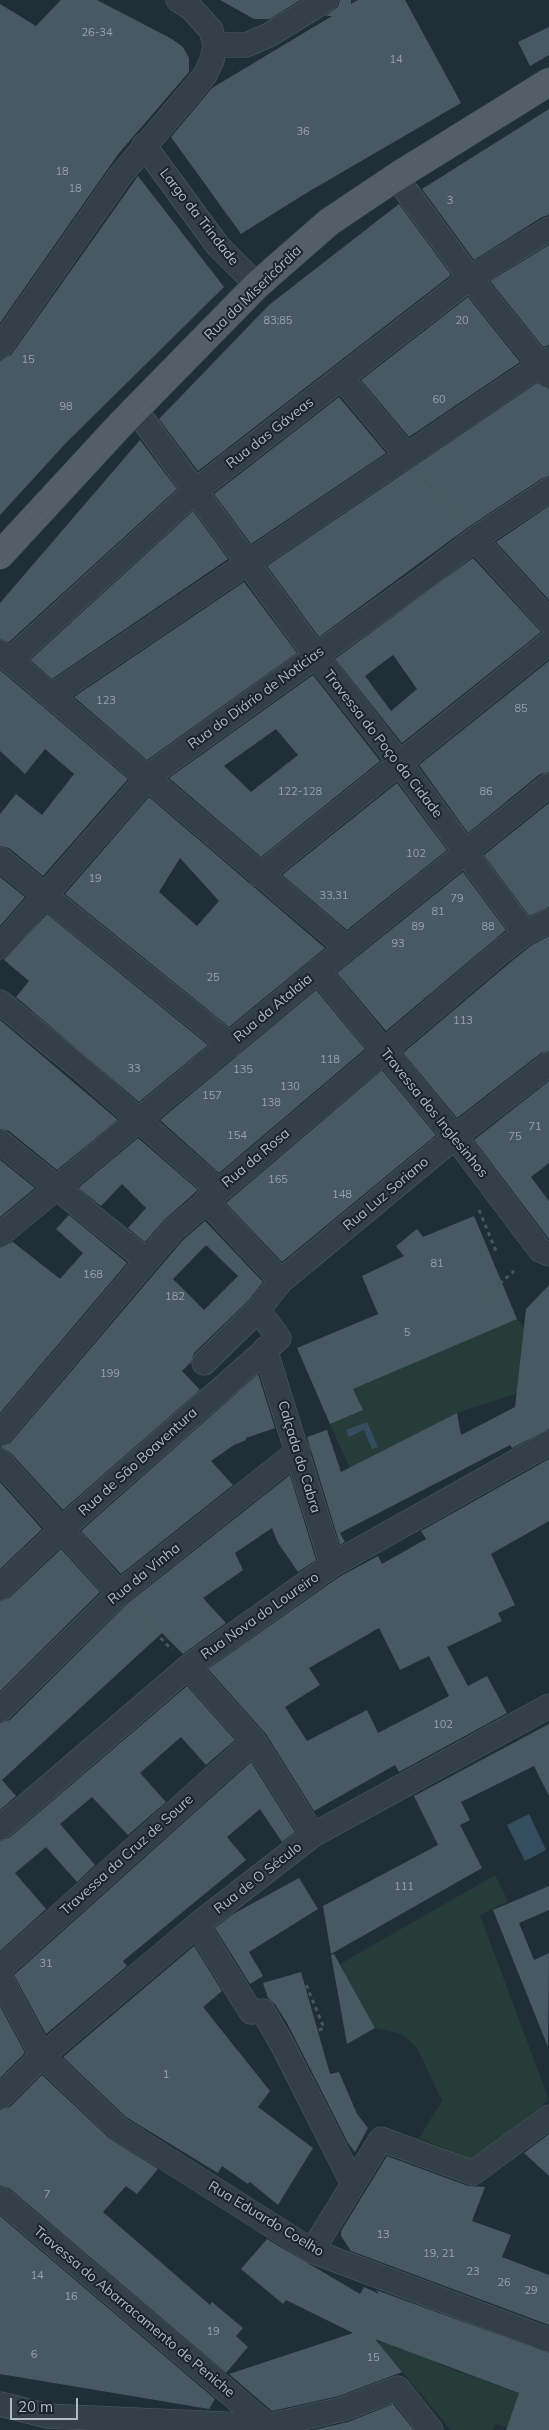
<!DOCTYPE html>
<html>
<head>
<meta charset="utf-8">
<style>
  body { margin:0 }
  #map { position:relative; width:549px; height:2430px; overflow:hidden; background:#202e37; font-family:Mulish,sans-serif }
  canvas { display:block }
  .scale { position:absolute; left:10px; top:2398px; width:68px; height:22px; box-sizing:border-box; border:2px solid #aebbc5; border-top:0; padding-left:6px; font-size:15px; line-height:18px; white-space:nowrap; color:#aebbc5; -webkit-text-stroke:4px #19252c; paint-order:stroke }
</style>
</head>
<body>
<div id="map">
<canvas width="549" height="2430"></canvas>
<div class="scale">20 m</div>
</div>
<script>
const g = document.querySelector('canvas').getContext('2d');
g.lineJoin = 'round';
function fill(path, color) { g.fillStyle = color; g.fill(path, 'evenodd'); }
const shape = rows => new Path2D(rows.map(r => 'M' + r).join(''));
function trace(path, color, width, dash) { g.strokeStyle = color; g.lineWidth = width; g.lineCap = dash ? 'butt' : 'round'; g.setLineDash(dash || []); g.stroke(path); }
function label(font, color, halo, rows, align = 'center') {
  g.font = font + ' Mulish,sans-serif'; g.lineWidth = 4; g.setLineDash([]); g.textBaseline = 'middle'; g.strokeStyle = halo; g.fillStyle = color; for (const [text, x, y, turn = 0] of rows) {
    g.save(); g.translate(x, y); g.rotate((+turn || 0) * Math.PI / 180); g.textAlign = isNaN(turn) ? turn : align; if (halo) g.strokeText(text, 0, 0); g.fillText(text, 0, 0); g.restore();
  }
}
fill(shape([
  [517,1318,524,1328,518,1393,457,1413,350,1469,330,1424,363,1410,353,1389],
  [495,1875,508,1901,480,1915,549,2100,473,2160,419,2138,442,2101,417,2048,402,2034,375,2028,340,1964],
  [387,2337,396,2340,394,2347,439,2361,438,2364,519,2393,507,2427,495,2424,493,2430,451,2430,379,2344]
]), '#253c39');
fill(shape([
  [367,1422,378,1447,372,1449,364,1430,349,1437,346,1430],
  [529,1814,546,1850,525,1861,507,1825]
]), '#344d5f');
fill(shape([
  [61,0,97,0,172,39,183,47,189,58,189,72,119,153,0,323,0,4,36,26],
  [220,0,300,0,270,19,254,19],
  [340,0,351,0,351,4,358,0,405,0,461,103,303,195,241,234,171,137,212,88,332,16,326,16,338,7],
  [549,27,549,55,530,66,518,42],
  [549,109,549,215,542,217,474,260,422,189],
  [138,176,224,287,66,443,0,515,0,361,11,355],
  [399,204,451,275,198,471,159,419,269,305],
  [549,245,549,345,543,347,490,281],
  [468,297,520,362,409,437,361,380],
  [537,383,549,389,549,476,541,479,467,528,319,637,267,566],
  [339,397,386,453,251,544,214,494],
  [140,440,177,489,9,642,0,639,0,603],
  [549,506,549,600,496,542],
  [193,511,228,559,52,679,30,660],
  [473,558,541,632,402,743,335,659],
  [393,655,417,689,391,711,365,676],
  [244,582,297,653,147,760,74,697],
  [549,661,549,772,540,774,468,833,419,765],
  [0,670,128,779,43,876,9,848,0,846,0,814,16,794,42,815,74,774,45,749,25,774,0,751],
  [313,675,380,761,261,857,169,778],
  [276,729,298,755,251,792,224,766],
  [397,783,447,850,347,930,282,875],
  [149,797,325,948,229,1027,65,894],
  [180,858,219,901,197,926,159,892],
  [549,803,549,907,529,916,484,855],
  [463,872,506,930,386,1031,337,973],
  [0,877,25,897,0,926],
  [47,914,208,1045,139,1102,16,997,29,981,4,960],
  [549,936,549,1051,541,1053,457,1118,403,1053,512,961,532,945],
  [316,990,365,1049,219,1173,160,1120],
  [0,1020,118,1120,57,1170,9,1131,0,1129],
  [382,1070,436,1135,282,1262,226,1203],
  [549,1081,549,1163,531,1177,549,1201,549,1239,474,1140],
  [138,1138,198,1190,164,1220,145,1242,128,1228,146,1208,122,1184,101,1206,78,1188],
  [0,1160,35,1188,0,1217],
  [69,1215,127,1263,0,1413,0,1248,13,1242,60,1279,83,1253,56,1229],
  [474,1216,517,1319,353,1389,363,1410,330,1424,297,1348,378,1314,362,1276,404,1256,396,1246,417,1229,423,1237],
  [205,1221,263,1282,248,1301,194,1353,191,1362,182,1371,200,1390,63,1510,10,1452,0,1447,10,1443,183,1240],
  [206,1245,238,1276,204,1310,173,1279],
  [549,1285,549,1429,512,1448,510,1445,340,1533,345,1542,340,1545,307,1437,327,1430,341,1472,457,1413,461,1435,515,1407,526,1309],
  [258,1374,275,1428,246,1438,246,1440,234,1445,211,1461,233,1485,121,1574,81,1531],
  [549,1459,549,1521,491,1554,515,1605,498,1613,502,1621,447,1647,468,1686,487,1676,507,1713,399,1772,395,1765,314,1811,266,1734,208,1669,339,1577,378,1556,382,1564,426,1539,421,1531],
  [379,1628,400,1670,429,1656,449,1696,378,1733,367,1710,307,1741,285,1707,320,1685,309,1668],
  [290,1475,316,1560,298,1572,278,1543,272,1528,235,1553,243,1570,203,1598,226,1623,183,1654,162,1633,2,1780,16,1796,0,1810,0,1723,10,1720,128,1603],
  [0,1482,42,1529,0,1569],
  [61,1549,100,1592,0,1691,0,1601,9,1598],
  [187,1686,235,1740,206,1765,181,1737,140,1773,166,1802,128,1835,92,1797,60,1824,95,1865,77,1882,46,1847,15,1873,46,1909,0,1951,0,1841,9,1838],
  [549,1724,549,1796,534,1766,461,1802,470,1820,460,1825,482,1868,331,1954,323,1906,438,1845,414,1796],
  [251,1762,295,1832,282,1842,260,1809,227,1837,246,1860,123,1961,127,1966,46,2034,14,1975],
  [299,1878,318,1909,249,1952,263,1976,250,1984,215,1928,233,1914],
  [549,1886,549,1910,519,1923,534,1960,549,1953,548,2047,493,1910],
  [194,1946,222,1991,203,2007,270,2091,258,2107,313,2148,278,2205,250,2182,248,2184,222,2166,218,2173,126,2117,63,2057],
  [334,1954,375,2028,347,2044,331,1955],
  [301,1972,330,2074,339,2072,357,2114,368,2128,355,2152,348,2143,287,2023,275,2004,268,1998,263,1983],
  [0,2006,25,2053,0,2078],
  [42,2075,109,2138,158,2169,137,2194,126,2186,103,2212,210,2305,212,2302,243,2328,236,2336,248,2347,226,2373,9,2188,0,2185,0,2110,10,2107],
  [549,2134,549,2176,524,2153],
  [387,2156,468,2186,485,2187,472,2221,511,2235,502,2257,549,2275,549,2325,351,2251,341,2236,341,2231],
  [0,2216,215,2399,209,2409,0,2374],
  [267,2239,360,2294,364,2287,379,2294,376,2290,549,2353,549,2430,506,2430,519,2393,375,2339,402,2372,339,2396,272,2411,229,2374,353,2333,286,2300,283,2304,241,2269],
  [393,2404,414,2430,313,2430,348,2422]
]), '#485963');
const minor = shape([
  [215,45,246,45,269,35,326,0],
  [144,145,218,246,257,285],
  [396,177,470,278,549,376],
  [0,347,120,176,205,75,212,60,215,45,211,30,191,8,178,0],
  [341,377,406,455],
  [135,409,316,656,399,762,525,933],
  [475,539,549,621],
  [0,652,347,948],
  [10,660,195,491,470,278,549,229],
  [51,696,549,359],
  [0,859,230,1045],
  [260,875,549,643],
  [0,947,151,774,427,576,475,539,549,490],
  [318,971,455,1137,540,1250,549,1254],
  [0,1002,80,1068,218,1190],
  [0,1142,146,1260],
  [206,1201,281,1281],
  [0,1235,318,971,549,785],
  [265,1349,332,1565],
  [204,1363,258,1310],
  [0,1434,173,1230,503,950,525,933,549,921],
  [0,1461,119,1593],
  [0,1588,61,1530,279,1338,258,1310,281,1281,455,1137,549,1064],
  [188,1667,254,1741,313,1835],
  [0,1710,119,1593,298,1451],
  [0,1828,188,1667,332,1565,549,1443],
  [197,1925,251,2012,263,2011,282,2044,353,2184],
  [0,1969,254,1741],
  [0,1977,42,2056,118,2128,312,2251,549,2340],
  [0,2097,42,2056,197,1925,313,1835,549,1706],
  [0,2198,268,2426],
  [312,2251,381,2139,473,2173,549,2117],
  [0,2404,48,2416,268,2426,343,2409,398,2388,431,2430]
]);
const major = shape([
  [0,555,121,424,257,285,329,222,396,177,549,82]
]);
trace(minor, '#515e66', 25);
trace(major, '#3d4951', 29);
trace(shape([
  [420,473,461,522],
  [479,1210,496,1251],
  [482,1300,514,1271],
  [133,1609,172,1650],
  [304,2036,324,2028,305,1982]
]), '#445958', 3, [4, 4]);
trace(minor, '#344048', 24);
trace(major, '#525f68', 28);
trace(shape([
  [0,546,95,443,283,254,345,204,549,75],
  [0,568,22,540,138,414,237,312,294,258,333,225,398,181,549,89]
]), '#56656f', 1);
label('11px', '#94a2ac', null, [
  ["26-34",97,33],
  ["14",396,60],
  ["36",303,132],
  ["18",62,172],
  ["18",75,189],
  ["3",450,201],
  ["83;85",278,321],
  ["20",462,321],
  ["15",28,360],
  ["60",439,400],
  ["98",66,407],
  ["123",106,701],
  ["85",521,709],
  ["122-128",300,792],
  ["86",486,792],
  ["102",416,854],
  ["19",95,879],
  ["33,31",334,896],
  ["79",457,899],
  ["81",438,912],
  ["89",418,927],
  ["88",488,927],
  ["93",398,944],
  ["25",213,978],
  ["113",463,1021],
  ["118",330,1060],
  ["33",134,1069],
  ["135",243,1070],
  ["130",290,1087],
  ["157",212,1096],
  ["138",271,1103],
  ["71",535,1127],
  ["154",237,1136],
  ["75",515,1137],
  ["165",278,1180],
  ["148",342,1195],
  ["81",437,1264],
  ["168",93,1275],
  ["182",175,1297],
  ["5",407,1333],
  ["199",110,1374],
  ["102",443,1725],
  ["111",404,1887],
  ["31",46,1964],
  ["1",166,2075],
  ["7",47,2195],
  ["13",383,2235],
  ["19, 21",439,2254],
  ["23",473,2272],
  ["14",37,2276],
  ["26",504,2283],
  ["29",531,2291],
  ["16",71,2297],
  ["19",213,2332],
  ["6",34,2355],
  ["15",373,2358]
]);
label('14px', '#aebbc5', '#19252c', [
  ["Largo da Trindade",199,217,52],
  ["Rua da Misericórdia",253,293,-44],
  ["Rua das Gáveas",270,433,-38],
  ["Rua do Diário de Notícias",256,698,-36],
  ["Travessa do Poço da Cidade",383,744,52],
  ["Rua da Atalaia",273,1008,-40],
  ["Travessa dos Inglesinhos",434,1113,51],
  ["Rua da Rosa",256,1158,-40],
  ["Rua Luz Soriano",386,1194,-40],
  ["Calçada do Cabra",299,1457,73],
  ["Rua de São Boaventura",138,1462,-42],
  ["Rua da Vinha",144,1574,-39],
  ["Rua Nova do Loureiro",260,1616,-35],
  ["Travessa da Cruz de Soure",127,1855,-42],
  ["Rua de O Século",258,1878,-38],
  ["Rua Eduardo Coelho",266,2219,31],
  ["Travessa do Abarracamento de Peniche",134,2312,40]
]);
</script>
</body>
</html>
